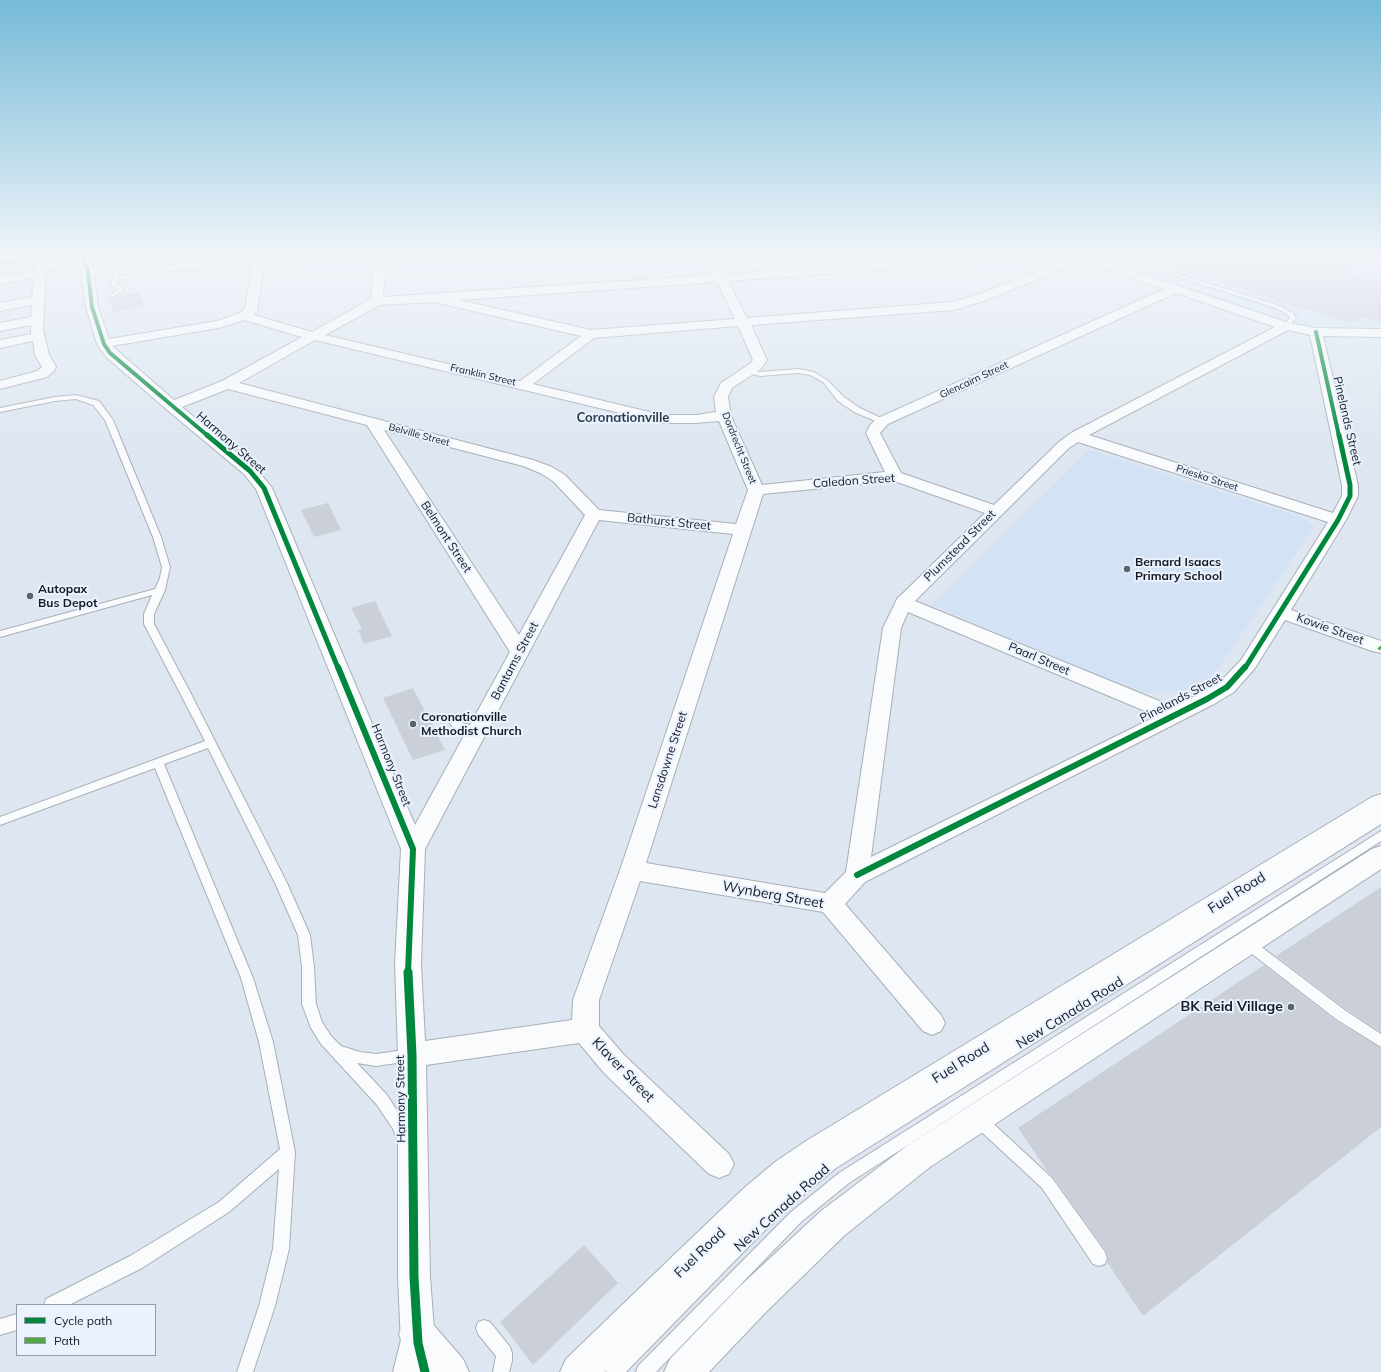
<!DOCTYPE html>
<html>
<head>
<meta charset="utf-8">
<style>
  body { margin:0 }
  #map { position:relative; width:1381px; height:1372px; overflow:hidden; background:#dee7f1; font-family:Mulish,sans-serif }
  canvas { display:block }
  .legend { position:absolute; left:16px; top:1304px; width:140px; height:52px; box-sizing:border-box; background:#e9f2fe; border:1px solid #959ca6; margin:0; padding:5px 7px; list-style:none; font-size:12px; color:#161b22 }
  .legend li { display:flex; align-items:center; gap:8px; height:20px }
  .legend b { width:20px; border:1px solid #959ca6 }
</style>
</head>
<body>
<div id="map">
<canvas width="1381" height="1372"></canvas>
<ul class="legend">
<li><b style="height:5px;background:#00873e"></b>Cycle path</li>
<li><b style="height:5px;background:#51a943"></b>Path</li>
</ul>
</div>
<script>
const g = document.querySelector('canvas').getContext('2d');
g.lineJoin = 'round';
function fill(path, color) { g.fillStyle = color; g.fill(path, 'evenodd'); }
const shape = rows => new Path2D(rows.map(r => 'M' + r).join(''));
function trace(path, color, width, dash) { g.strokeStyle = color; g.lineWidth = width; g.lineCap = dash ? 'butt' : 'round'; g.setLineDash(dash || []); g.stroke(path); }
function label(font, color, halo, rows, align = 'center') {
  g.font = font + ' Mulish,sans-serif'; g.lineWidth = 4; g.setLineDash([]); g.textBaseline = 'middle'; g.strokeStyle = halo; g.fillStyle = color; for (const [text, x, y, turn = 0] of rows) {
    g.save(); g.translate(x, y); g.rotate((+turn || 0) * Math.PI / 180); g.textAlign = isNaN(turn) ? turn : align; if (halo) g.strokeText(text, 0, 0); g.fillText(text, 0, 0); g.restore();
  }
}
fill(shape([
  [1095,258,1381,258,1381,327,1311,325,1277,319],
  [1089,450,1288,513,1306,520,1313,526,1310,533,1205,688,1140,693,931,605]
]), '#d3e2f5');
fill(shape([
  [1157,258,1368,258,1343,272,1381,283,1381,323,1361,317,1350,323,1307,309,1304,310,1156,261],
  [139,292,144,307,113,312,109,298,113,299,117,296],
  [328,503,341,530,314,537,301,510],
  [375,601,392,636,364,644,358,630,362,629,351,608],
  [413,688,445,750,413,760,383,698],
  [1381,887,1381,1032,1347,1010,1276,956],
  [1264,965,1335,1020,1381,1048,1381,1127,1143,1316,1107,1262,1108,1258,1106,1251,1053,1177,1048,1172,1018,1128],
  [584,1245,618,1283,533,1365,500,1322]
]), '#cbcfd8');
const lane = shape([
  [1119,258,1128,258,1280,306,1293,313,1296,318,1288,327,1284,327,1283,326,1290,318,1288,315,1276,308,1119,258],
  [117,270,122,271,116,284,124,290,112,298,109,296,117,290,110,284,117,270],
  [798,369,814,372,827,380,844,397,860,408,887,421,883,423,880,423,854,412,838,401,823,382,810,375,798,373,760,376,744,372,747,370,760,372,798,369],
  [76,395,99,401,113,420,161,537,170,567,165,590,154,614,154,624,189,690,287,883,310,935,314,967,316,1004,322,1022,331,1036,341,1046,360,1052,376,1054,411,1049,416,1051,418,1055,416,1059,411,1061,376,1066,357,1063,387,1095,403,1120,410,1137,408,1142,403,1144,398,1142,393,1129,377,1105,321,1044,311,1028,302,1004,302,967,298,935,275,883,208,748,164,764,253,978,273,1042,295,1152,289,1249,275,1306,253,1372,237,1372,259,1306,273,1249,279,1169,229,1212,142,1268,69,1305,44,1305,46,1299,130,1256,219,1202,280,1149,259,1042,241,978,155,768,0,825,0,817,205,741,144,624,144,614,152,595,0,637,0,631,155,589,160,578,162,567,153,537,105,420,93,405,76,399,55,401,0,412,0,408,55,397,76,395],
  [452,715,456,717,462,723,482,728,483,731,482,734,478,735,454,729,447,719,448,717,452,715],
  [1381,814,1381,824,836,1168,795,1202,759,1236,626,1372,606,1372,608,1366,749,1226,785,1192,826,1158,1381,814],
  [1381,831,1381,841,849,1183,801,1222,656,1372,636,1372,638,1366,791,1212,839,1173,1381,831],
  [1247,938,1251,939,1346,1011,1381,1034,1381,1047,1336,1019,1243,947,1241,943,1243,939,1247,938],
  [979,1113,984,1115,1052,1178,1105,1252,1107,1258,1105,1264,1099,1266,1093,1264,1042,1188,974,1125,972,1120,974,1115,979,1113],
  [17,1314,17,1330,0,1335,0,1319,17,1314],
  [484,1320,490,1322,510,1347,512,1353,512,1361,509,1372,493,1372,496,1356,478,1334,476,1328,478,1322,484,1320]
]);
const street = shape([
  [29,258,41,258,44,264,79,259,78,258,90,258,93,269,259,259,339,258,337,260,333,261,264,266,257,311,254,315,312,332,371,299,374,258,386,258,383,297,713,275,705,258,717,258,725,274,956,258,1010,258,1008,260,1004,261,728,281,747,318,953,302,979,294,1069,258,1095,258,1289,323,1316,328,1381,329,1381,337,1323,336,1358,485,1358,496,1346,520,1291,610,1381,641,1381,653,1372,651,1285,620,1255,668,1234,692,1214,704,865,882,845,904,941,1015,945,1023,941,1031,932,1035,923,1031,823,912,640,881,599,1000,599,1026,624,1055,729,1154,734,1164,729,1174,719,1178,709,1174,604,1073,579,1043,426,1065,430,1277,435,1343,442,1372,408,1372,401,1343,398,1277,398,1055,395,964,401,849,256,489,244,474,166,409,105,356,97,344,86,307,80,266,46,271,43,329,49,355,56,367,54,371,47,377,0,389,0,381,37,371,42,367,35,355,33,341,0,348,0,340,31,334,31,325,0,331,0,323,31,317,32,305,0,311,0,303,32,297,34,278,0,284,0,276,34,271,34,268,29,258],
  [1082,261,1164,289,878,418,870,425,866,433,885,472,762,485,731,416,728,397,732,388,761,369,767,360,751,325,954,310,987,300,1082,261],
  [252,266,245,309,240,313,217,321,109,339,98,307,94,276,252,266],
  [717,282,735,319,591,330,459,300,717,282],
  [1176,293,1275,327,1071,433,1059,442,994,505,901,473,880,433,888,424,1176,293],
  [434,302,581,336,520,381,325,335,380,305,434,302],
  [244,320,302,337,222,381,174,400,112,346,219,328,244,320],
  [738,326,753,360,751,363,721,383,714,397,716,412,696,415,662,415,533,384,594,338,738,326],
  [1288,330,1310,335,1342,485,1342,496,1333,513,1089,435,1288,330],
  [315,340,662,423,696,423,719,421,748,490,736,524,599,510,565,475,552,467,533,460,239,383,315,340],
  [228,389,367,425,510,652,415,825,272,488,256,468,182,407,228,389],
  [384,430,523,466,540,473,553,481,585,515,519,635,384,430],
  [1078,442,1328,522,1241,660,1220,682,1174,707,915,601,1069,448,1078,442],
  [894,481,985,513,897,599,883,628,846,872,825,893,646,863,763,494,894,481],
  [599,520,733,534,620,870,573,1000,572,1020,425,1041,421,964,425,849,599,520],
  [908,612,1157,716,871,857,901,628,908,612]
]);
const secondary = shape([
  [1381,794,1381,815,828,1163,799,1184,768,1212,701,1276,605,1372,560,1372,566,1359,677,1252,744,1188,775,1162,806,1141,1372,797,1381,794],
  [1381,846,1381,869,930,1167,845,1235,765,1313,709,1372,664,1372,670,1359,739,1287,821,1211,908,1145,1372,849,1381,846],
  [417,1316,430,1321,463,1359,469,1372,393,1372,401,1340,399,1334,404,1321,417,1316]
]);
trace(lane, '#a8afb7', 2);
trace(street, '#a8afb7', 2);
trace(secondary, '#a8afb7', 2);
fill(lane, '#fafbfd');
fill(street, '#fafbfd');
fill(secondary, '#fafbfd');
trace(shape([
  [0,264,36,258]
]), '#51a943', 3.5, [6, 3.5]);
trace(shape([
  [1379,647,1381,649]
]), '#51a943', 4.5, [8, 4.5]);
trace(shape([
  [84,258,88,273,92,307,104,344,110,353,208,436],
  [1316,332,1339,436]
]), '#00873e', 4);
trace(shape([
  [207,435,250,471,264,488,338,668],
  [1245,668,1338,520,1350,496,1350,485,1339,435]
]), '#00873e', 5);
trace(shape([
  [338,667,413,849,408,973],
  [857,875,1207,699,1227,687,1245,667]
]), '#00873e', 6);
trace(shape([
  [408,972,412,1055,414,1277,418,1343,425,1372]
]), '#00873e', 9);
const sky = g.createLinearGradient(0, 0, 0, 450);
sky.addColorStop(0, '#75bad7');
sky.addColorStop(0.57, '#f0f4f9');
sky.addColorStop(1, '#f0f4f900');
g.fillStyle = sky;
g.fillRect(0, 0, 1381, 450);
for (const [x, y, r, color] of [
  [1127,569,4,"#5c626a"],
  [30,596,4,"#5c626a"],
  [413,724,4,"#5c626a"],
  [1291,1007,4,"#5c626a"]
]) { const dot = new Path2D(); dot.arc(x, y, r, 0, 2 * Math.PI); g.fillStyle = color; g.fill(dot); trace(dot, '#e9f2fe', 1.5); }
label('10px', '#161b22', '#e9f2fe', [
  ["Franklin Street",483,375,13],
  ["Glencairn Street",974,380,-25],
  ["Belville Street",419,435,15],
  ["Dordrecht Street",739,448,68],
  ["Prieska Street",1207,478,18]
]);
label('12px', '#161b22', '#e9f2fe', [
  ["Pinelands Street",1347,421,77],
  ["Harmony Street",231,443,41],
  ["Caledon Street",854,481,-4],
  ["Bathurst Street",669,522,6],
  ["Belmont Street",446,537,57],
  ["Plumstead Street",960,546,-45],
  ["Kowie Street",1330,629,20],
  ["Paarl Street",1039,659,23],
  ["Bantams Street",515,661,-62],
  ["Pinelands Street",1181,698,-28],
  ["Lansdowne Street",668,760,-72],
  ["Harmony Street",391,765,68],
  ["Harmony Street",401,1099,-91]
]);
label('bold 12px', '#161b22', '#e9f2fe', [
  ["Bernard Isaacs",1135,562],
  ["Primary School",1135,576],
  ["Autopax",38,589],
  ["Bus Depot",38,603],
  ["Coronationville",421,717],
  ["Methodist Church",421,731]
], 'left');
label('bold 13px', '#2e3b4a', '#e9f2fe', [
  ["Coronationville",623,418]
]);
label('14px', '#161b22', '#e9f2fe', [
  ["Fuel Road",1237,893,-32],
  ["Wynberg Street",773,895,10],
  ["New Canada Road",1070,1013,-32],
  ["Fuel Road",961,1063,-32],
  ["Klaver Street",623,1070,46],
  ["New Canada Road",782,1208,-42],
  ["Fuel Road",700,1253,-44]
]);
label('bold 14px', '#161b22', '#e9f2fe', [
  ["BK Reid Village",1283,1007]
], 'right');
</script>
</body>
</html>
